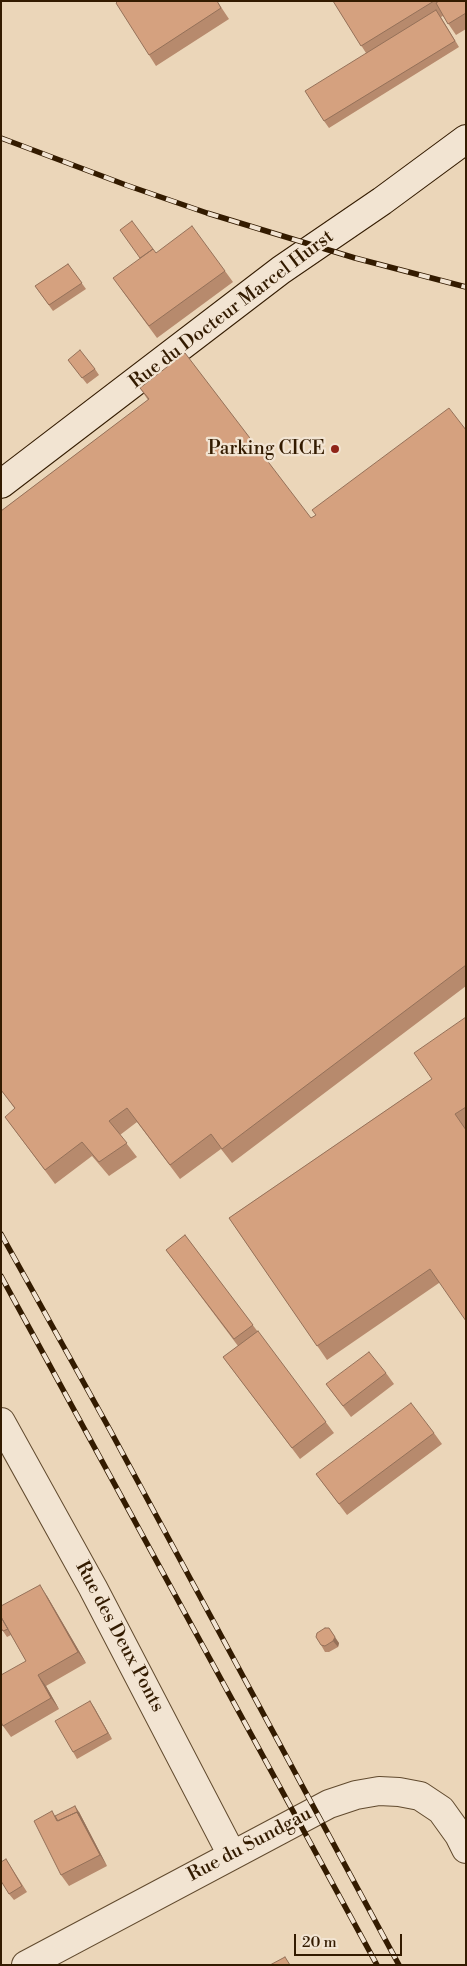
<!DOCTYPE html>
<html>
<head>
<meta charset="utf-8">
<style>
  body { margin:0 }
  #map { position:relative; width:467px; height:1966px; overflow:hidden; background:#ebd6b9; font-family:"Libre Bodoni",serif }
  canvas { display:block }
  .frame { position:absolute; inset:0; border:2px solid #331b00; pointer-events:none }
  .scale { position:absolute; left:294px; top:1934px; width:108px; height:22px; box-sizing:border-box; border:2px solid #331b00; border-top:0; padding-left:6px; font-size:15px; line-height:18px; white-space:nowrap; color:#331b00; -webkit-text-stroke:4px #f2e4d2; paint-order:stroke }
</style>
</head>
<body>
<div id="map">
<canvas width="467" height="1966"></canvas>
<div class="frame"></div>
<div class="scale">20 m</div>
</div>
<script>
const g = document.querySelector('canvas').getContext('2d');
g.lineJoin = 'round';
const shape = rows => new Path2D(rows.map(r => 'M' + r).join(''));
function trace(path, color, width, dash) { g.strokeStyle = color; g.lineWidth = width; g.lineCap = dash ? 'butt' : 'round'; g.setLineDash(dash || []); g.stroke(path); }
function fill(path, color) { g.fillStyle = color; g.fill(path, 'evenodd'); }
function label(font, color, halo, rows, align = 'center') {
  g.font = font + ' "Libre Bodoni",serif'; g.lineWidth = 4.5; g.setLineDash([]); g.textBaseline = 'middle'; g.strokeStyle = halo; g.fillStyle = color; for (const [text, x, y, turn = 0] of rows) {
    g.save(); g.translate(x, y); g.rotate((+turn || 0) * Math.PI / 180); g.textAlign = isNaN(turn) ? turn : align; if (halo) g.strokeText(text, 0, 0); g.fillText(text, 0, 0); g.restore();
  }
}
const street = shape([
  [1,1422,93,1588,232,1855],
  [26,1965,329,1804,356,1795,379,1791,399,1792,420,1796,441,1810,459,1835,466,1849]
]);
const secondary = shape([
  [1,484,281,270,382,201,466,139]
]);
trace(street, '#614a2e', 30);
trace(secondary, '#331b00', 30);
trace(street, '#f2e4d2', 28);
trace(secondary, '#f2e4d2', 28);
const rail = shape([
  [1,138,126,185,207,213,355,258,466,287],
  [1,1234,110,1430,399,1965],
  [1,1276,377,1965]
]);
trace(rail, '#331b00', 5.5);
trace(rail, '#f2e4d2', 4, [11]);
fill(shape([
  [217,1,229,19,156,66,149,55],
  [333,1,466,1,466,29,456,35,443,16,441,17,459,47,329,128,324,121,366,53],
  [156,253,225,271,233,282,157,338,121,289,140,258],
  [68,264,86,289,53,311,35,286],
  [68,360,95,369,99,375,87,384],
  [140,388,311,518,466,430,466,986,232,1163,221,1149,180,1179,137,1122,120,1135,137,1157,109,1176,92,1156,55,1184,5,1117,15,1109,1,1090,1,511,148,400],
  [466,1017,466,1128,465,1128,439,1283,327,1360,229,1218,432,1079],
  [185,1235,334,1433,300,1459,223,1357,238,1346,166,1250],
  [386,1373,394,1384,351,1417,326,1384],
  [434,1433,442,1444,347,1515,316,1474],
  [47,1596,86,1663,46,1686,59,1709,11,1737,3,1726,26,1661,11,1635,7,1637,1,1628],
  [317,1633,339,1643,338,1647,329,1652,325,1652,321,1645],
  [90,1701,112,1739,77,1759,73,1752],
  [52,1811,55,1816,79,1812,107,1866,69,1886,61,1875],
  [6,1859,27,1892,14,1900,9,1894]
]), '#b78a6d');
fill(shape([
  [40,1585,47,1596,86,1663,78,1652],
  [329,1628,339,1643,338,1647,333,1641],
  [38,1675,46,1686,59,1709,51,1698],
  [90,1701,94,1707,112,1739,108,1733],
  [75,1806,79,1812,107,1866,100,1855,77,1812]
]), '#957159');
const building = shape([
  [118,1,217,1,221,8,149,55,116,3,118,1],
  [333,1,434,1,361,46,333,1],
  [439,1,466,1,466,13,448,24,436,3,439,1],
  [436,10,455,41,324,121,305,91,436,10],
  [132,221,153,249,140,258,120,230,132,221],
  [192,226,225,271,149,326,113,278,153,249,156,253,192,226],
  [68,264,82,283,49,305,35,286,68,264],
  [80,350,95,369,82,378,68,360,80,350],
  [185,353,311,518,316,515,312,510,449,408,466,430,466,965,222,1149,211,1134,170,1165,127,1108,109,1121,127,1143,99,1162,82,1142,45,1170,5,1117,15,1108,1,1090,1,511,149,399,140,388,185,353],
  [466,1017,466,1107,455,1114,466,1130,466,1321,430,1269,317,1346,229,1218,432,1079,414,1053,466,1017],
  [185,1235,253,1325,234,1339,166,1250,185,1235],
  [258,1331,326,1422,292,1448,223,1357,258,1331],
  [369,1352,386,1373,343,1406,326,1384,369,1352],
  [411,1403,434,1433,339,1504,316,1474,411,1403],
  [40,1585,78,1652,38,1675,51,1698,3,1726,1,1722,1,1675,26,1661,1,1617,1,1606,40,1585],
  [1,1617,8,1629,3,1631,1,1628,1,1617],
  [325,1628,329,1628,335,1637,333,1641,325,1646,321,1645,316,1637,317,1633,325,1628],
  [90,1701,108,1733,73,1752,55,1721,90,1701],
  [75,1806,80,1817,77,1812,58,1821,55,1816,75,1806],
  [52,1811,57,1821,77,1812,100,1855,61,1875,34,1821,52,1811],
  [6,1859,22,1886,9,1894,1,1881,1,1862,6,1859],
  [285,1957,290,1965,270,1965,285,1957]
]);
fill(building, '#d5a17f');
trace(building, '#957159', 1);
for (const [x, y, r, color] of [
  [335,449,5,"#8f2418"]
]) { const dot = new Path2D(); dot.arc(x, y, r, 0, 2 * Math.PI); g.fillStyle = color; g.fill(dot); trace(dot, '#f2e4d2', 2); }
label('19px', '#331b00', '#f2e4d2', [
  ["Rue du Docteur Marcel Hurst",232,310,-37],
  ["Rue des Deux Ponts",119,1637,62],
  ["Rue du Sundgau",250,1845,-28]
]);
label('19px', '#331b00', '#f2e4d2', [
  ["Parking CICE",325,449]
], 'right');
</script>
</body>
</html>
